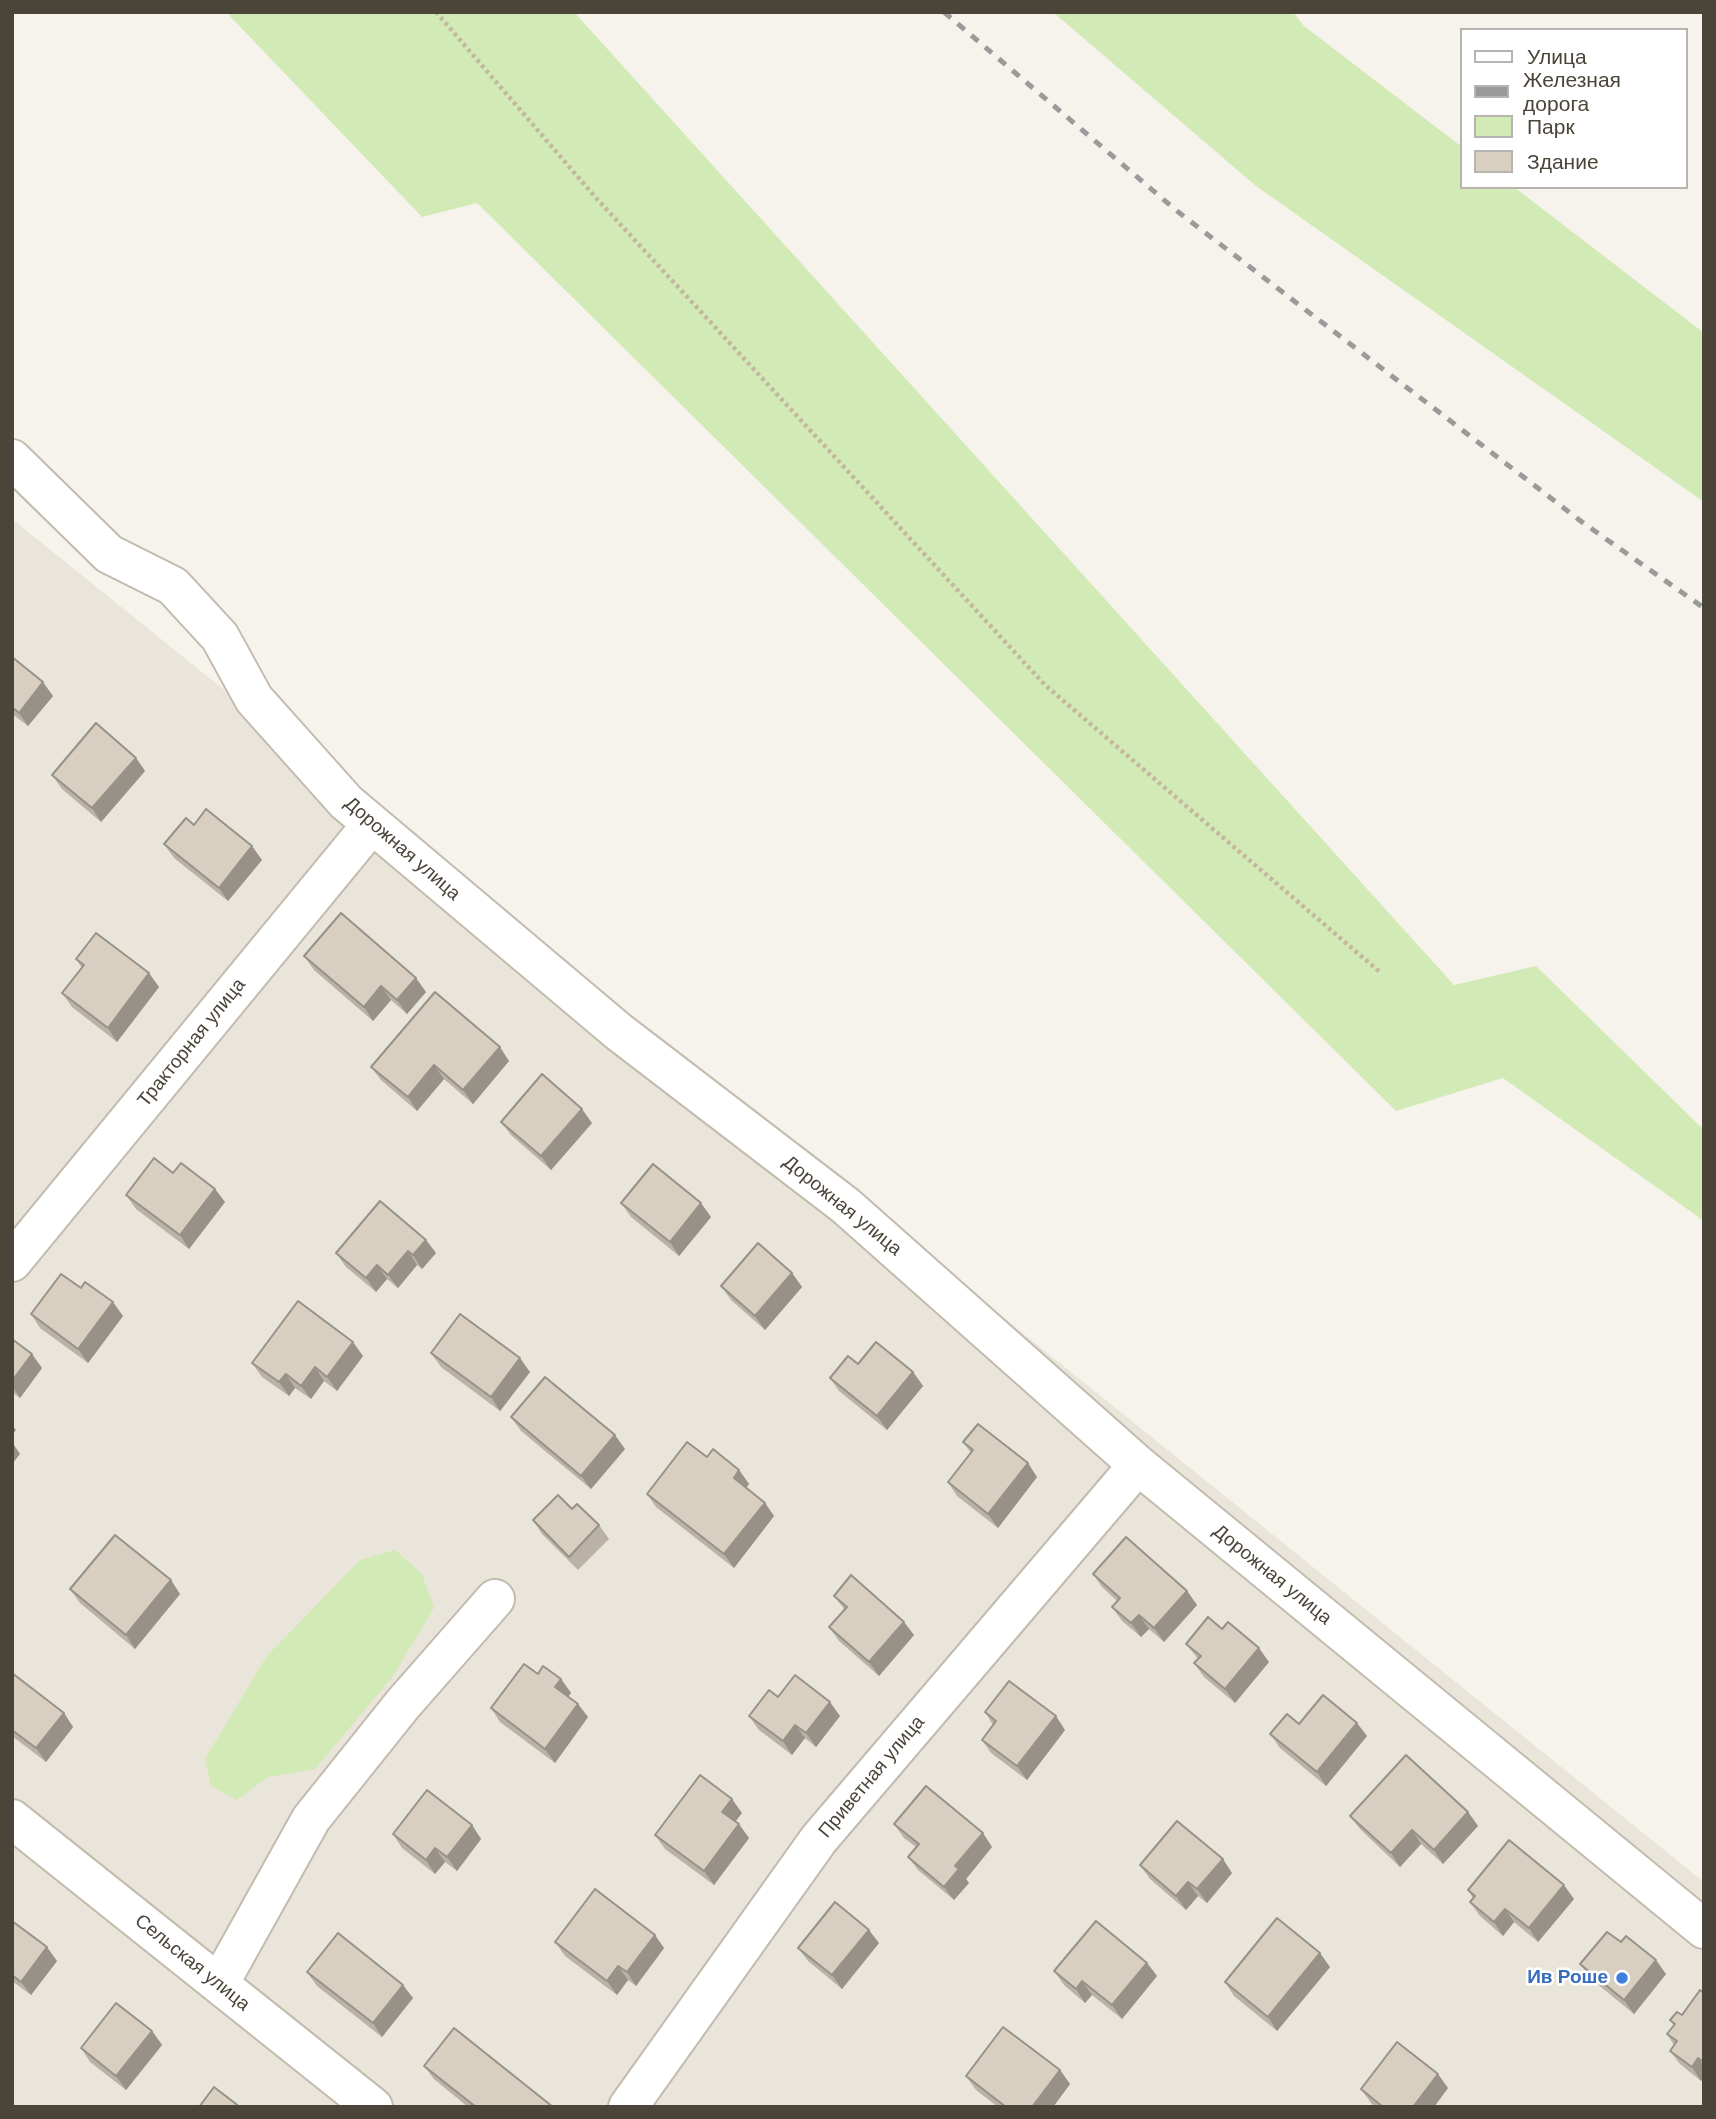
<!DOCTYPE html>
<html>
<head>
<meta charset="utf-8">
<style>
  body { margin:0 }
  #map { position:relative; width:1716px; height:2119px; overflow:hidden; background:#f6f3ec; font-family:Arial,sans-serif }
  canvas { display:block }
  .frame { position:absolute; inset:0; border:14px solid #4b4439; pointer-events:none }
  .legend { position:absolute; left:1460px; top:28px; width:228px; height:161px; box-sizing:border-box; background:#fff; border:2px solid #b7b4b0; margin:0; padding:9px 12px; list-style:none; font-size:21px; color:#4b4439 }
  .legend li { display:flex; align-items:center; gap:14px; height:35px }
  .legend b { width:35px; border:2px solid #b7b4b0 }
</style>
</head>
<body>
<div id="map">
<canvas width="1716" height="2119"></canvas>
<div class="frame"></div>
<ul class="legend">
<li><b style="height:9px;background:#fff"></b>Улица</li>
<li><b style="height:9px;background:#9a9a9a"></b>Железная дорога</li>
<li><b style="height:19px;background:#d2eab5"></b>Парк</li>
<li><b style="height:19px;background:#d8cfc1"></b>Здание</li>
</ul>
</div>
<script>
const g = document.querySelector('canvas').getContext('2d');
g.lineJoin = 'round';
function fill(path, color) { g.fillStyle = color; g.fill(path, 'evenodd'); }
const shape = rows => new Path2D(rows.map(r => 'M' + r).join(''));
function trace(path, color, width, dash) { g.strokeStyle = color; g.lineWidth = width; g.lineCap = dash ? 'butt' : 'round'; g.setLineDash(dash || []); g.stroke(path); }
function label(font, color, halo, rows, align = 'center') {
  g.font = font + ' Arial,sans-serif'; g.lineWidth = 5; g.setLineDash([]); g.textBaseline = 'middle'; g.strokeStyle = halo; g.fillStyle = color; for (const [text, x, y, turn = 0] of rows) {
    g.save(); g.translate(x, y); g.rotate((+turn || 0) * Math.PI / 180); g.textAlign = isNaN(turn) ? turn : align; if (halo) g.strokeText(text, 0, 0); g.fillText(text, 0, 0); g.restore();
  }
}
fill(shape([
  [12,519,1704,1882,1704,2107,12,2107]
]), '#eae5da');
fill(shape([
  [226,12,574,12,1454,985,1536,966,1704,1130,1704,1221,1503,1078,1396,1111,477,203,422,217],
  [1053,12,1293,12,1304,26,1462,147,1462,187,1514,187,1704,333,1704,502,1256,186],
  [395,1550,422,1574,434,1608,393,1676,315,1769,268,1777,237,1800,211,1786,205,1759,266,1657,360,1560]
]), '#d2eab5');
const minor = shape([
  [12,459,109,554,173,586,220,637,254,699,346,802,619,1032,846,1206,1138,1465,1704,1929],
  [12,1262,372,824],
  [12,1819,373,2107],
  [219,1984,311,1819,403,1704,495,1599],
  [628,2107,819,1839,1138,1465]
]);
trace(minor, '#c2bbae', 42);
trace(shape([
  [436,12,596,198,1045,685,1381,973]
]), '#c4b79f', 4.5, [3.5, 3.5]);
trace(minor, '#fff', 38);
trace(shape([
  [944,12,1177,211,1582,522,1704,608]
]), '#9a9a9a', 5, [9, 9]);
fill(shape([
  [12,657,53,696,28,726,12,714],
  [136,758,145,771,101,822,62,789,52,775],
  [164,844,262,860,228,901,174,858],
  [304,956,426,992,407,1014,391,1000,373,1021,314,970],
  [76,959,159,987,117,1042,72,1007,62,993,82,968],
  [509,1061,473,1104,444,1079,417,1111,381,1080,371,1067],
  [501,1122,592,1123,551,1170,511,1135],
  [173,1173,215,1189,225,1202,189,1249,136,1209,126,1195],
  [621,1203,711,1217,679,1256,631,1217],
  [426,1240,436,1253,422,1269,417,1265,398,1288,387,1279,376,1292,346,1267,336,1253],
  [792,1273,802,1287,765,1330,731,1300,721,1286],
  [81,1288,123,1316,88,1363,40,1328,31,1314],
  [12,1339,42,1368,20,1398,12,1392],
  [431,1353,530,1372,500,1411,441,1367],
  [363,1356,337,1391,324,1381,311,1399,295,1388,289,1396,262,1377,252,1363],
  [858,1364,913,1372,923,1386,887,1430,839,1391,830,1378],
  [511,1417,625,1449,591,1489,521,1431],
  [963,1442,1037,1477,998,1528,957,1496,948,1482,971,1453],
  [707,1457,739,1470,749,1484,746,1488,765,1503,774,1516,734,1568,656,1507,647,1494],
  [572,1509,599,1525,609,1539,578,1570,542,1534,533,1520],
  [1093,1574,1187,1591,1197,1605,1164,1642,1149,1629,1141,1637,1122,1621,1112,1607,1117,1601,1102,1587],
  [70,1589,180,1594,135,1649,80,1603],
  [834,1596,914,1635,879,1676,839,1641,829,1627,845,1610],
  [1222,1629,1269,1662,1235,1703,1204,1677,1194,1663,1198,1659,1186,1644],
  [12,1673,64,1713,73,1727,46,1762,12,1736],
  [538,1674,561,1679,571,1693,568,1696,588,1717,555,1763,500,1722,491,1708],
  [778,1697,840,1716,816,1747,805,1738,792,1755,759,1730,749,1716],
  [985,1712,1065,1730,1027,1780,991,1753,982,1740,993,1725],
  [1299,1724,1367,1736,1326,1786,1280,1748,1270,1734],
  [1468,1812,1478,1826,1443,1864,1421,1844,1400,1867,1360,1829,1350,1816],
  [742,1813,735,1821,749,1838,714,1885,665,1849,655,1835],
  [894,1824,992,1847,966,1879,969,1883,954,1900,918,1870,908,1857,916,1847,904,1838],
  [472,1825,481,1839,457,1871,445,1862,435,1874,402,1848,393,1834],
  [1140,1865,1232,1873,1207,1903,1198,1896,1186,1910,1150,1879],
  [1468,1890,1574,1899,1538,1942,1514,1922,1503,1936,1480,1916,1470,1902,1473,1898],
  [12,1921,57,1961,31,1995,12,1981],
  [555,1942,664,1948,636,1986,628,1980,617,1995,565,1956],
  [1621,1942,1666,1974,1634,2014,1590,1978,1580,1964],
  [879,1943,842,1989,808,1961,798,1948],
  [1147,1963,1157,1976,1122,2019,1092,1995,1085,2003,1064,1985,1054,1971],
  [1330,1967,1277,2031,1234,1996,1225,1982],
  [307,1972,413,1998,382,2037,317,1986],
  [1704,1993,1704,2077,1701,2081,1680,2064,1670,2051,1674,2045,1667,2034,1674,2026,1670,2020,1682,2015],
  [152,2031,162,2045,126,2090,90,2062,81,2048],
  [424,2066,553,2107,468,2107,434,2079],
  [1060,2070,1070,2084,1053,2107,998,2107,976,2090,966,2076],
  [1448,2088,1434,2107,1375,2107,1371,2103,1361,2089]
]), '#bab2a6');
fill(shape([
  [43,682,53,696,28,726,19,713],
  [136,758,145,771,101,822,92,808],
  [252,846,262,860,228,901,219,888],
  [149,973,159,987,117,1042,108,1028],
  [416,978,426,992,407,1014,397,1000],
  [381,986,391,1000,373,1021,364,1007],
  [500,1047,509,1061,473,1104,463,1090],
  [434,1065,444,1079,417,1111,408,1097],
  [582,1109,592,1123,551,1170,541,1156],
  [215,1189,225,1202,189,1249,180,1235],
  [701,1203,711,1217,679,1256,670,1242],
  [426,1240,436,1253,422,1269,413,1255],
  [408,1251,417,1265,398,1288,388,1275],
  [377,1265,387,1279,376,1292,366,1278],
  [792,1273,802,1287,765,1330,755,1316],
  [113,1302,123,1316,88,1363,78,1349],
  [353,1342,363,1356,337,1391,327,1377],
  [32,1354,42,1368,20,1398,12,1386,12,1381],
  [520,1358,530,1372,500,1411,491,1397],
  [315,1367,324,1381,311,1399,301,1386],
  [913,1372,923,1386,887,1430,877,1416],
  [286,1374,295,1388,289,1396,279,1382],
  [12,1425,16,1430,12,1435],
  [615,1435,625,1449,591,1489,581,1476],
  [12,1442,20,1454,12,1464],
  [1028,1463,1037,1477,998,1528,988,1514],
  [739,1470,749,1484,743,1492,734,1478],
  [765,1503,774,1516,734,1568,724,1554],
  [171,1580,180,1594,135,1649,126,1635],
  [1187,1591,1197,1605,1164,1642,1154,1628],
  [1139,1615,1149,1629,1141,1637,1131,1623],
  [904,1622,914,1635,879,1676,869,1662],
  [1259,1648,1269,1662,1235,1703,1225,1689],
  [561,1679,571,1693,565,1701,555,1687],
  [830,1702,840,1716,816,1747,806,1733],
  [578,1704,588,1717,555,1763,545,1749],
  [64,1713,73,1727,46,1762,36,1748],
  [1056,1716,1065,1730,1027,1780,1017,1766],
  [1357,1723,1367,1736,1326,1786,1317,1772],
  [795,1725,805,1738,792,1755,783,1741],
  [732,1799,742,1813,732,1826,722,1812],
  [1468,1812,1478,1826,1443,1864,1434,1850],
  [739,1824,749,1838,714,1885,704,1871],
  [472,1825,481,1839,457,1871,447,1857],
  [1412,1830,1421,1844,1400,1867,1391,1853],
  [983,1833,992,1847,966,1879,969,1883,954,1900,944,1887,955,1866],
  [435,1848,445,1862,435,1874,426,1860],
  [1223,1859,1232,1873,1207,1903,1197,1889],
  [1188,1882,1198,1896,1186,1910,1176,1896],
  [1564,1885,1574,1899,1538,1942,1529,1928],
  [1505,1909,1514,1922,1503,1936,1494,1922],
  [869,1930,879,1943,842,1989,832,1975],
  [655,1935,664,1948,636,1986,627,1972],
  [47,1947,57,1961,31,1995,21,1982],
  [1320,1953,1330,1967,1277,2031,1268,2017],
  [1656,1960,1666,1974,1634,2014,1624,2000],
  [1147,1963,1157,1976,1122,2019,1112,2005],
  [618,1966,628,1980,617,1995,607,1981],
  [1082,1981,1092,1995,1085,2003,1076,1989],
  [403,1985,413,1998,382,2037,373,2023],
  [152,2031,162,2045,126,2090,116,2076],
  [1698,2058,1704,2065,1704,2077,1701,2081,1692,2067],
  [1060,2070,1070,2084,1053,2107,1032,2107],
  [1438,2074,1448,2088,1434,2107,1413,2107]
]), '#979187');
const building = shape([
  [12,657,43,682,19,713,12,707,12,657],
  [96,723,136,758,92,808,52,775,96,723],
  [206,809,252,846,219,888,164,844,186,818,194,825,206,809],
  [341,913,416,978,397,1000,381,986,364,1007,304,956,341,913],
  [96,933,149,973,108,1028,62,993,84,965,76,959,96,933],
  [435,992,500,1047,463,1090,434,1065,408,1097,371,1067,435,992],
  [542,1074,582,1109,541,1156,501,1122,542,1074],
  [154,1158,173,1173,181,1163,215,1189,180,1235,126,1195,154,1158],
  [653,1164,701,1203,670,1242,621,1203,653,1164],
  [380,1201,426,1240,413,1255,408,1251,388,1275,377,1265,366,1278,336,1253,380,1201],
  [758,1243,792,1273,755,1316,721,1286,758,1243],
  [61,1274,81,1288,85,1282,113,1302,78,1349,31,1314,61,1274],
  [298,1301,353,1342,327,1377,315,1367,301,1386,286,1374,279,1382,252,1363,298,1301],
  [460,1314,520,1358,491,1397,431,1353,460,1314],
  [12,1339,32,1354,12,1381,12,1339],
  [876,1342,913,1372,877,1416,830,1378,848,1356,858,1364,876,1342],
  [545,1377,615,1435,581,1476,511,1417,545,1377],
  [978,1424,1028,1463,988,1514,948,1482,973,1450,963,1442,978,1424],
  [687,1442,707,1457,713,1449,739,1470,734,1478,765,1503,724,1554,647,1494,687,1442],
  [558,1495,572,1509,577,1504,599,1525,569,1557,533,1520,558,1495],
  [115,1535,171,1580,126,1635,70,1589,115,1535],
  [1126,1537,1187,1591,1154,1628,1139,1615,1131,1623,1112,1607,1120,1598,1093,1574,1126,1537],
  [851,1575,904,1622,869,1662,829,1627,847,1607,834,1596,851,1575],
  [1208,1617,1222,1629,1228,1622,1259,1648,1225,1689,1194,1663,1201,1656,1186,1644,1208,1617],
  [524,1664,538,1674,543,1666,561,1679,555,1687,578,1704,545,1749,491,1708,524,1664],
  [12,1673,64,1713,36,1748,12,1730,12,1673],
  [795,1675,830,1702,806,1733,795,1725,783,1741,749,1716,769,1690,778,1697,795,1675],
  [1009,1681,1056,1716,1017,1766,982,1740,996,1721,985,1712,1009,1681],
  [1323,1695,1357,1723,1317,1772,1270,1734,1287,1714,1299,1724,1323,1695],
  [1406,1755,1468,1812,1434,1850,1412,1830,1391,1853,1350,1816,1406,1755],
  [700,1775,732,1799,722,1812,739,1824,704,1871,655,1835,700,1775],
  [926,1786,983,1833,955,1866,959,1869,944,1887,908,1857,919,1844,894,1824,926,1786],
  [427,1790,472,1825,447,1857,435,1848,426,1860,393,1834,427,1790],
  [1177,1821,1223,1859,1197,1889,1188,1882,1176,1896,1140,1865,1177,1821],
  [1509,1840,1564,1885,1529,1928,1505,1909,1494,1922,1470,1902,1475,1896,1468,1890,1509,1840],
  [595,1889,655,1935,627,1972,618,1966,607,1981,555,1942,595,1889],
  [835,1902,869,1930,832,1975,798,1948,835,1902],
  [1277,1918,1320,1953,1268,2017,1225,1982,1277,1918],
  [12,1921,47,1947,21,1982,12,1975,12,1921],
  [1096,1921,1147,1963,1112,2005,1082,1981,1076,1989,1054,1971,1096,1921],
  [1607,1932,1621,1942,1626,1936,1656,1960,1624,2000,1580,1964,1607,1932],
  [338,1933,403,1985,373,2023,307,1972,338,1933],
  [1700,1990,1704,1993,1704,2062,1698,2058,1692,2067,1670,2051,1677,2041,1667,2034,1675,2024,1670,2020,1677,2012,1682,2015,1700,1990],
  [116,2003,152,2031,116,2076,81,2048,116,2003],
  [1003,2027,1060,2070,1032,2107,1006,2107,966,2076,1003,2027],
  [454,2028,553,2107,476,2107,424,2066,454,2028],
  [1397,2042,1438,2074,1413,2107,1383,2107,1361,2089,1397,2042],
  [214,2087,240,2107,199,2107,214,2087]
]);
fill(building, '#d8cfc1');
trace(building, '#979187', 2);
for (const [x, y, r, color] of [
  [1622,1978,7,"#3f7fe0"]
]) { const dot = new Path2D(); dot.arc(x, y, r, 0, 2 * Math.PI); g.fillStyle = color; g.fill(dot); trace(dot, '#fff', 2.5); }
label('19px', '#4b4439', '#fff', [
  ["Дорожная улица",402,849,41],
  ["Тракторная улица",192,1043,-51],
  ["Дорожная улица",842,1206,39],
  ["Дорожная улица",1272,1575,39],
  ["Приветная улица",872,1777,-50],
  ["Сельская улица",192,1963,39]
]);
label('bold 19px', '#366cbe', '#fff', [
  ["Ив Роше",1608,1978]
], 'right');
</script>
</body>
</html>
